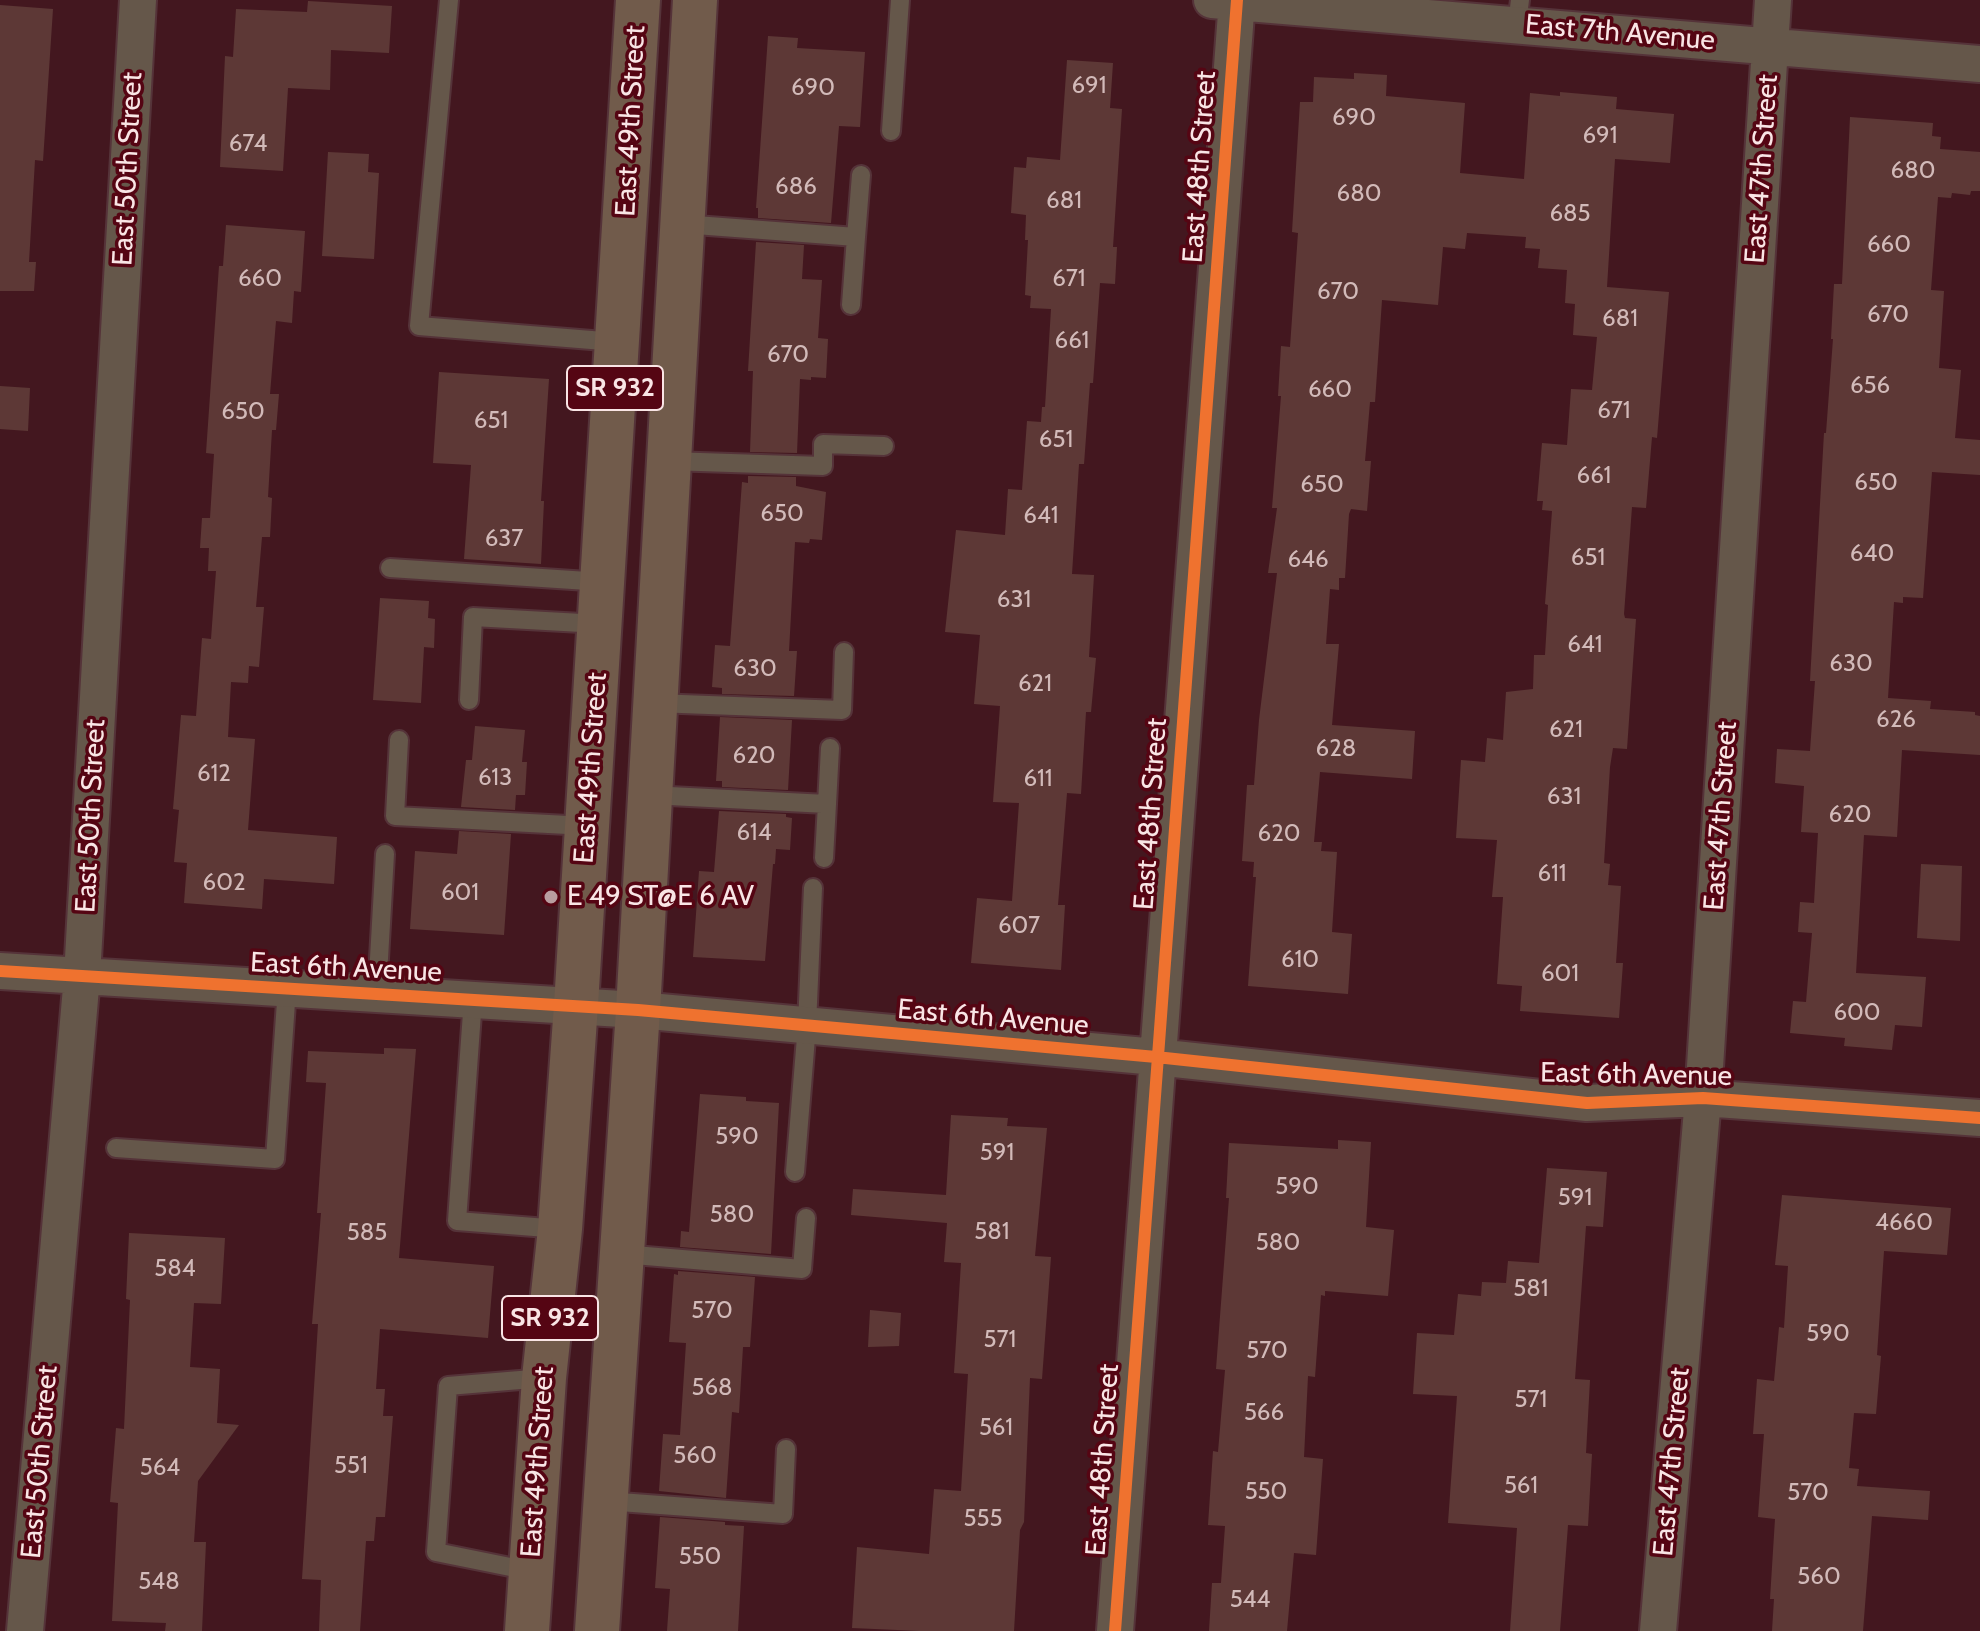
<!DOCTYPE html>
<html>
<head>
<meta charset="utf-8">
<style>
  body { margin:0 }
  canvas { display:block; background:#43171f }
</style>
</head>
<body>
<canvas width="1980" height="1631"></canvas>
<script>
const g = document.querySelector('canvas').getContext('2d');
g.lineJoin = 'round';
function fill(path, color) { g.fillStyle = color; g.fill(path, 'evenodd'); }
const shape = rows => new Path2D(rows.map(r => 'M' + r).join(''));
function trace(path, color, width, dash) { g.strokeStyle = color; g.lineWidth = width; g.lineCap = dash ? 'butt' : 'round'; g.setLineDash(dash || []); g.stroke(path); }
function label(font, color, halo, rows, align = 'center') {
  g.font = font + ' Cabin,sans-serif'; g.lineWidth = 7; g.setLineDash([]); g.textBaseline = 'middle'; g.strokeStyle = halo; g.fillStyle = color; for (const [text, x, y, turn = 0] of rows) {
    g.save(); g.translate(x, y); g.rotate((+turn || 0) * Math.PI / 180); g.textAlign = isNaN(turn) ? turn : align; if (halo) g.strokeText(text, 0, 0); g.fillText(text, 0, 0); g.restore();
  }
}
fill(shape([
  [308,1,392,6,389,53,331,50,330,90,288,88,283,171,220,167,225,56,233,57,236,9,307,12],
  [0,5,53,9,43,161,35,160,29,262,36,262,34,291,0,291],
  [768,36,798,38,797,48,865,52,860,127,839,126,831,223,758,218,758,208,756,208],
  [1067,60,1113,63,1110,108,1122,109,1113,247,1117,247,1115,284,1100,283,1095,355,1093,383,1090,383,1084,464,1079,464,1072,574,1094,575,1089,657,1096,658,1091,712,1086,712,1081,794,1067,793,1058,905,1065,905,1061,970,971,963,977,898,1012,901,1019,803,993,802,1000,706,974,704,980,635,945,632,956,530,1005,535,1008,489,1022,490,1027,421,1041,422,1042,407,1045,407,1051,309,1030,308,1031,296,1025,295,1028,240,1025,240,1026,215,1011,213,1014,167,1026,168,1027,157,1060,160],
  [1354,73,1387,75,1386,96,1465,103,1460,173,1524,179,1530,93,1560,96,1560,92,1617,97,1616,109,1674,114,1670,163,1615,159,1607,287,1669,292,1657,438,1652,437,1646,508,1632,507,1624,614,1625,618,1636,619,1627,749,1613,748,1610,767,1604,863,1610,864,1608,885,1621,886,1616,963,1623,963,1619,1018,1520,1011,1522,986,1497,984,1503,897,1492,897,1497,840,1456,838,1461,760,1485,762,1487,738,1503,740,1506,692,1533,689,1534,655,1545,655,1548,605,1545,604,1552,511,1542,510,1543,501,1537,501,1542,443,1567,445,1571,389,1592,390,1597,337,1573,335,1575,304,1565,303,1567,270,1538,268,1540,249,1525,248,1526,237,1467,233,1465,249,1443,247,1438,305,1382,300,1375,402,1370,402,1365,461,1371,461,1367,511,1351,509,1349,514,1345,578,1339,578,1339,590,1330,589,1326,644,1339,644,1332,725,1415,731,1412,779,1320,772,1314,842,1322,842,1321,851,1337,852,1332,932,1352,934,1348,994,1248,986,1256,877,1253,877,1254,862,1242,861,1247,785,1254,785,1259,720,1277,573,1268,573,1277,508,1272,508,1281,396,1278,396,1281,346,1290,347,1298,233,1292,232,1300,102,1313,102,1314,77,1354,79],
  [1850,117,1933,123,1932,136,1941,137,1940,149,1980,152,1980,191,1971,191,1970,195,1952,193,1951,198,1938,197,1931,290,1944,291,1939,368,1961,370,1955,438,1980,440,1980,475,1932,472,1923,598,1903,597,1903,603,1894,602,1888,698,1931,701,1930,709,1975,712,1975,715,1980,716,1980,755,1902,750,1897,837,1864,835,1856,973,1926,977,1922,1027,1895,1025,1892,1050,1844,1046,1845,1038,1790,1033,1793,1001,1806,1002,1812,933,1798,932,1800,902,1814,903,1818,833,1801,832,1804,786,1775,783,1777,749,1810,751,1815,681,1810,681,1824,433,1826,433,1833,339,1831,339,1834,284,1842,284],
  [328,152,369,154,368,172,379,173,374,259,322,256],
  [226,225,305,231,301,292,294,291,292,323,276,321,270,394,279,394,276,430,272,430,268,497,272,498,270,537,262,537,256,607,264,607,259,667,249,666,248,683,231,682,228,737,255,739,248,830,337,837,334,884,264,879,262,909,184,903,187,863,174,862,179,810,173,809,181,715,196,716,202,638,211,639,216,571,208,571,209,548,200,548,202,518,210,518,214,454,206,453,219,266,223,266],
  [756,242,804,245,802,279,822,280,818,338,828,339,826,378,811,377,811,380,800,379,797,453,750,452,753,371,748,371],
  [439,372,549,379,541,501,544,501,541,564,464,559,471,465,433,463],
  [0,386,30,388,28,431,0,429],
  [748,476,796,477,796,486,826,492,822,540,810,539,809,543,795,542,789,651,797,651,794,696,722,694,722,688,712,687,715,645,730,646,742,482,748,483],
  [380,598,429,601,428,618,435,619,434,648,424,647,421,703,373,700],
  [720,717,792,720,788,790,722,787,722,781,716,781],
  [475,726,525,730,522,762,527,762,525,795,516,795,515,810,461,807,466,760,472,760],
  [719,811,786,814,786,817,792,818,790,850,776,849,775,864,773,864,765,961,693,957,699,871,714,872],
  [459,831,511,834,504,935,410,929,415,851,457,854],
  [1921,864,1962,866,1960,941,1917,938],
  [384,1048,416,1049,399,1258,494,1266,488,1338,380,1329,376,1389,385,1389,383,1416,393,1416,385,1517,376,1517,374,1541,366,1541,360,1631,319,1631,321,1580,302,1579,318,1324,312,1324,321,1213,317,1213,326,1083,306,1082,308,1051,384,1054],
  [700,1094,746,1097,746,1101,779,1103,771,1254,680,1247,681,1231,689,1232],
  [951,1115,1008,1118,1007,1126,1047,1128,1035,1256,1051,1257,1042,1379,1030,1378,1024,1522,1020,1530,1014,1631,920,1631,852,1628,857,1547,929,1554,934,1489,961,1491,968,1374,954,1373,961,1263,944,1262,947,1223,851,1215,853,1189,946,1195],
  [1338,1140,1371,1142,1366,1227,1394,1230,1388,1296,1325,1291,1325,1296,1321,1295,1315,1377,1308,1376,1304,1457,1323,1459,1316,1555,1294,1553,1287,1631,1209,1631,1212,1583,1221,1583,1225,1526,1208,1525,1213,1451,1218,1452,1225,1370,1216,1369,1229,1198,1226,1198,1229,1143,1338,1149],
  [1547,1168,1607,1172,1603,1227,1586,1226,1575,1379,1590,1380,1586,1453,1592,1454,1588,1526,1568,1525,1560,1631,1510,1631,1517,1528,1448,1523,1457,1396,1413,1394,1417,1333,1454,1335,1458,1294,1481,1296,1482,1282,1506,1283,1508,1261,1539,1263],
  [1782,1195,1951,1208,1947,1255,1884,1251,1877,1355,1881,1356,1876,1414,1854,1413,1849,1468,1859,1469,1857,1486,1930,1491,1928,1520,1872,1516,1863,1631,1772,1631,1774,1599,1770,1599,1775,1519,1758,1517,1764,1434,1753,1434,1757,1379,1774,1381,1779,1327,1784,1328,1788,1266,1775,1265],
  [129,1233,225,1238,221,1304,194,1303,190,1367,220,1369,217,1423,239,1425,198,1481,194,1542,206,1542,202,1631,165,1631,166,1623,112,1621,118,1503,110,1502,116,1428,124,1429,130,1300,126,1299],
  [678,1271,755,1277,750,1347,743,1347,739,1413,732,1412,726,1498,659,1491,663,1434,680,1435,686,1343,669,1342,674,1274,678,1275],
  [870,1310,901,1313,899,1346,868,1347],
  [660,1517,725,1522,725,1525,744,1526,738,1631,667,1631,670,1589,655,1588]
]), '#5d3836');
const lane = shape([
  [449,0,419,326,616,342],
  [1517,24,1520,0],
  [891,131,900,0],
  [682,224,856,237,861,175],
  [851,305,856,237],
  [669,461,823,466,823,444,884,446],
  [390,568,603,582],
  [469,700,473,617,600,624],
  [655,703,842,710,844,652],
  [399,740,395,816,587,826],
  [650,795,827,804,830,748],
  [824,858,827,804],
  [377,993,385,854],
  [473,999,457,1221,560,1229],
  [116,1148,275,1159,287,988],
  [795,1172,807,1025,813,888],
  [622,1254,802,1269,806,1218],
  [606,1501,783,1514,786,1449],
  [530,1571,436,1552,448,1386,544,1378]
]);
const street = shape([
  [1212,0,1980,64],
  [0,971,638,1010,1156,1057,1587,1103,1703,1098,1980,1118],
  [25,1631,82,976,138,0],
  [1115,1631,1237,0],
  [1658,1631,1703,1098,1773,0]
]);
const primary = shape([
  [527,1631,544,1378,560,1229,576,1005,638,0],
  [597,1631,638,1010,695,0]
]);
trace(lane, '#553339', 22);
trace(street, '#553339', 40);
trace(primary, '#553339', 48);
trace(lane, '#65574a', 18);
trace(street, '#65574a', 36);
trace(primary, '#715b4b', 44);
trace(shape([
  [0,971,638,1010,1156,1057,1587,1103,1703,1098,1980,1118],
  [1115,1631,1237,0]
]), '#ef722f', 12);
for (const [x, y, r, color] of [
  [551,897,8,"#b99da0"]
]) { const dot = new Path2D(); dot.arc(x, y, r, 0, 2 * Math.PI); g.fillStyle = color; g.fill(dot); trace(dot, '#550513', 3); }
label('24px', '#d2bab9', null, [
  ["691",1089,86],
  ["690",813,88],
  ["690",1354,118],
  ["691",1600,136],
  ["674",248,144],
  ["680",1913,171],
  ["686",796,187],
  ["680",1359,194],
  ["681",1064,201],
  ["685",1570,214],
  ["660",1889,245],
  ["660",260,279],
  ["671",1069,279],
  ["670",1338,292],
  ["670",1888,315],
  ["681",1620,319],
  ["661",1072,341],
  ["670",788,355],
  ["656",1870,386],
  ["660",1330,390],
  ["671",1614,411],
  ["650",243,412],
  ["651",491,421],
  ["651",1056,440],
  ["661",1594,476],
  ["650",1876,483],
  ["650",1322,485],
  ["650",782,514],
  ["641",1041,516],
  ["637",504,539],
  ["640",1872,554],
  ["651",1588,558],
  ["646",1308,560],
  ["631",1014,600],
  ["641",1585,645],
  ["630",1851,664],
  ["630",755,669],
  ["621",1035,684],
  ["626",1896,720],
  ["621",1566,730],
  ["628",1336,749],
  ["620",754,756],
  ["612",214,774],
  ["613",495,778],
  ["611",1038,779],
  ["631",1564,797],
  ["620",1850,815],
  ["614",754,833],
  ["620",1279,834],
  ["611",1552,874],
  ["602",224,883],
  ["601",460,893],
  ["607",1019,926],
  ["610",1300,960],
  ["601",1560,974],
  ["600",1857,1013],
  ["590",737,1137],
  ["591",997,1153],
  ["590",1297,1187],
  ["591",1575,1198],
  ["580",732,1215],
  ["4660",1904,1223],
  ["581",992,1232],
  ["585",367,1233],
  ["580",1278,1243],
  ["584",175,1269],
  ["581",1531,1289],
  ["570",712,1311],
  ["590",1828,1334],
  ["571",1000,1340],
  ["570",1267,1351],
  ["568",712,1388],
  ["571",1531,1400],
  ["566",1264,1413],
  ["561",996,1428],
  ["560",695,1456],
  ["551",351,1466],
  ["564",160,1468],
  ["561",1521,1486],
  ["550",1266,1492],
  ["570",1808,1493],
  ["555",983,1519],
  ["550",700,1557],
  ["560",1819,1577],
  ["548",159,1582],
  ["544",1250,1600]
]);
for (const [x, y, w] of [
  [615,388,96],
  [550,1318,96]
]) { const box = new Path2D(); box.roundRect(x - w / 2, y - 22, w, 44, 6); g.fillStyle = '#550513'; g.fill(box); trace(box, '#f9e5e5', 2); }
label('bold 26px', '#f9e5e5', null, [
  ["SR 932",615,388],
  ["SR 932",550,1318]
]);
label('28px', '#f9e5e5', '#550513', [
  ["East 7th Avenue",1620,33,5],
  ["East 49th Street",631,121,-87],
  ["East 48th Street",1200,167,-86],
  ["East 50th Street",128,169,-87],
  ["East 47th Street",1762,169,-86],
  ["East 49th Street",591,768,-86],
  ["East 48th Street",1151,814,-86],
  ["East 50th Street",91,816,-87],
  ["East 47th Street",1721,816,-86],
  ["East 6th Avenue",346,968,3],
  ["East 6th Avenue",993,1018,5],
  ["East 6th Avenue",1636,1075,1],
  ["East 48th Street",1103,1460,-86],
  ["East 50th Street",40,1462,-85],
  ["East 49th Street",538,1462,-86],
  ["East 47th Street",1672,1462,-85]
]);
label('28px', '#f9e5e5', '#550513', [
  ["E 49 ST@E 6 AV",567,897]
], 'left');
</script>
</body>
</html>
